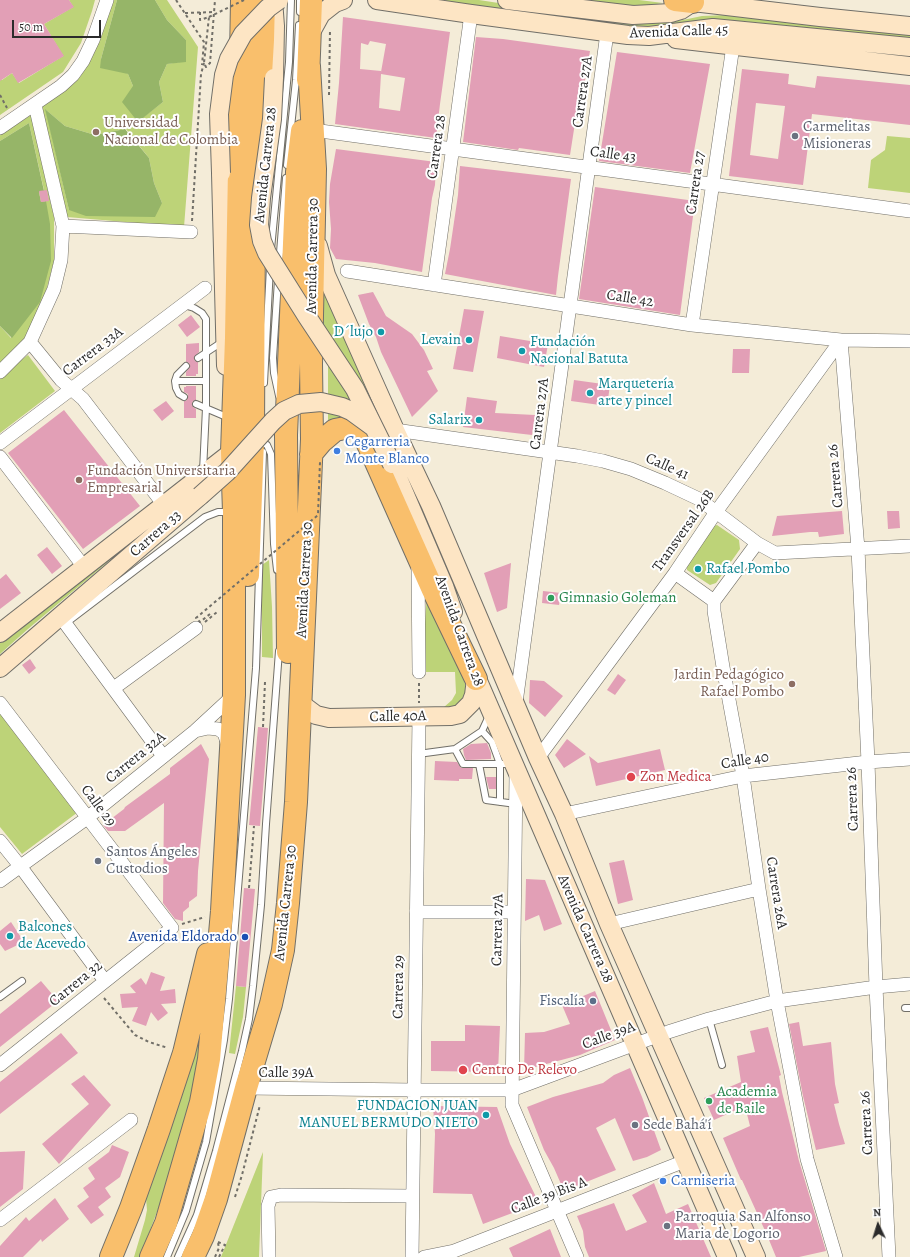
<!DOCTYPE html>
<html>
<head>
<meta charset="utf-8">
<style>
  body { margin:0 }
  #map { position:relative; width:910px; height:1257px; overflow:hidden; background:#f4ecd8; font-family:Alegreya,serif }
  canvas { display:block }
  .north { position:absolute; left:858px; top:1205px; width:40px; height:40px; -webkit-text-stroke:3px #fff; paint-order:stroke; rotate:356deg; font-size:11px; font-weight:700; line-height:16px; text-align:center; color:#2b2b2b }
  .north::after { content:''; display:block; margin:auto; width:14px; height:18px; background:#2b2b2b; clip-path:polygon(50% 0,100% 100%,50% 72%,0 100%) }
  .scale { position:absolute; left:12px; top:20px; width:89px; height:18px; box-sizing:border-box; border:2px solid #2b2b2b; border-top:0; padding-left:5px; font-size:12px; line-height:14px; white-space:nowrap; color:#2b2b2b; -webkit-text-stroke:3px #fff; paint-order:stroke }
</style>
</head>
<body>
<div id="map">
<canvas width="910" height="1257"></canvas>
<div class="north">N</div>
<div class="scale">50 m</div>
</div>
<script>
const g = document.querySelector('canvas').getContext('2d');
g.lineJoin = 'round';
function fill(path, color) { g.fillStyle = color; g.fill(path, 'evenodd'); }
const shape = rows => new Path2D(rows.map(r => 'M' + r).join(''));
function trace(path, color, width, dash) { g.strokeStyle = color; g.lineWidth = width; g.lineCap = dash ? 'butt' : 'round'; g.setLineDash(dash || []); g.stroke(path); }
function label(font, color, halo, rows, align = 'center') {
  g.font = font + ' Alegreya,serif'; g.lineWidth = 4; g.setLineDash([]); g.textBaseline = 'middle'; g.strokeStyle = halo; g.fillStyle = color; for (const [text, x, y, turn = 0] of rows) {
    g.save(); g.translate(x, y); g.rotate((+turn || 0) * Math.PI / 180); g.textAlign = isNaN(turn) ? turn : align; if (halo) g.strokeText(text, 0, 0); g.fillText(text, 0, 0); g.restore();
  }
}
fill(shape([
  [69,0,95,0,92,11,81,43,63,72,0,115,0,78,2,80,12,73,19,83,63,56,44,24,73,7],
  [113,0,117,0,101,59,128,74,133,86,137,122,163,102,159,82,167,64,186,61,186,40,167,20,155,0,167,0,198,47,184,227,67,217,41,105,80,77,92,56],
  [46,110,65,126,95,135,126,129,149,158,154,183,162,203,69,210],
  [446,0,479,0,629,23,654,23,678,21,702,16,727,15,910,33,910,39,751,22,729,21,650,32,445,5],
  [552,0,639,0,663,3,638,7],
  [31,115,54,217,54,261,45,295,33,323,23,341,0,367,0,326,11,338,46,201,41,202,39,191,44,190,29,123,0,141,0,135],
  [887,136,910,138,910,193,868,188,871,160,885,150],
  [321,283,378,411,358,423,328,427,328,361,320,349],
  [28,355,55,391,0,433,0,376],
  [717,525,739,540,740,549,716,583,710,585,687,570,687,563,711,527],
  [121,551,28,629,0,654,0,643],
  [269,560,272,607,273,658,262,657,262,565],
  [427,592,460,665,466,688,465,701,456,711,443,708,452,700,456,693,455,672,422,672],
  [0,708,78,812,22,854,0,827],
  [236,986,246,987,243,1017,235,1054,229,1053],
  [195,1044,201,1045,184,1128,167,1185,140,1257,134,1257,145,1220,147,1210,146,1198],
  [263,1152,259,1257,221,1257]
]), '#bdd378');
fill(shape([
  [117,0,155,0,167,20,186,40,186,62,167,64,159,82,163,102,138,122,122,102,133,86,128,74,100,68,101,59],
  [45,109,65,126,95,135,125,129,149,158,154,183,162,203,155,217,86,216,69,210],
  [29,123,44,191,39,192,41,202,46,201,50,224,51,261,40,302,12,338,0,326,0,141]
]), '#96b568');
fill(shape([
  [0,0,69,0,74,7,44,24,64,56,18,83,12,73,0,81],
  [343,17,450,32,440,104,436,138,335,124,339,83],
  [370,41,386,44,381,72,381,71,360,69,361,43,368,45],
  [381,74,405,78,400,111,379,108],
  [476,37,503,39,590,51,586,75,575,123,570,155,519,148,518,150,463,142],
  [617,52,710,64,690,173,599,161],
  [742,69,789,74,788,84,815,88,817,76,910,85,910,125,812,114,803,185,729,176],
  [756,103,785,106,778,159,750,155],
  [336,149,436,162,435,185,432,198,422,272,375,263,336,259,330,248,331,229,329,202,330,184],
  [460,166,571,179,558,276,556,295,445,274,450,249,458,195],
  [595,187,695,201,680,315,579,299],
  [47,190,49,201,41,202,39,191],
  [373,292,386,316,412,334,424,350,433,369,427,371,438,391,412,417,381,352,376,337,369,324,358,295],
  [464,309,484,311,473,372,453,369],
  [191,315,200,327,187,337,178,325],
  [500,336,548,344,544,367,497,358],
  [199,343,199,352,194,358,195,361,198,362,198,374,196,374,196,376,186,376,186,372,190,367,189,363,186,362,186,344],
  [733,349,750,349,749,373,732,373],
  [574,380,610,385,607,406,571,401],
  [186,386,196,386,196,400,193,401,192,404,193,407,196,409,196,418,184,418,184,401,186,401,188,397,188,394,184,392,184,387,186,387],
  [467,397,497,401,495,413,535,415,532,435,463,427],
  [166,401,174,411,162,421,153,410],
  [64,410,140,506,83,549,8,453],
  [842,511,844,534,819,537,818,532,810,532,772,536,777,516],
  [887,511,899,511,900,528,888,529],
  [47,547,62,566,52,574,37,555],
  [511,563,507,608,497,612,484,573],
  [6,574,21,593,0,609,0,579],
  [543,591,561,593,559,605,542,603],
  [30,659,36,668,29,674,22,665],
  [618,674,626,680,615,695,607,690],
  [530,680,544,681,563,696,545,717,529,703],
  [258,727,268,728,260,826,249,825],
  [567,739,586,754,564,768,555,755],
  [487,743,491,753,491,759,466,760,464,755,463,749,471,744],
  [201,744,209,759,198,871,197,896,189,902,189,907,183,912,183,921,175,919,163,903,164,803,125,831,108,831,103,825,124,809,125,807,170,774,170,768],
  [660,749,665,770,596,786,589,756,598,763],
  [435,761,457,762,461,768,473,768,472,779,459,779,459,781,434,780],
  [486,777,496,777,496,789,489,789],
  [624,860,633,900,618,904,609,863],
  [526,879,545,880,562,924,544,931,539,915,525,921],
  [244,888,255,889,246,987,236,986],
  [11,922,24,942,5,951,0,944,0,931],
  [151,972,165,977,160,991,175,989,176,1003,161,1004,168,1013,158,1021,151,1012,146,1026,132,1021,138,1007,122,1008,120,994,136,993,130,986,141,978,146,985],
  [41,981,58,1001,0,1047,0,1014],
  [595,991,615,1040,580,1055,524,1070,525,1033,544,1032,570,1024,562,1005],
  [799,1022,803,1046,831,1042,835,1084,839,1103,834,1104,839,1124,845,1144,816,1150,803,1096,789,1024],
  [465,1025,500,1026,498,1072,431,1071,431,1041,465,1041],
  [768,1027,781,1075,779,1076,782,1092,799,1161,826,1251,799,1257,776,1257,767,1235,742,1180,741,1180,723,1138,750,1126,745,1106,714,1120,704,1098,741,1082,737,1056,755,1052,750,1031],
  [61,1033,78,1053,0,1114,0,1082],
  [630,1068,642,1097,661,1150,647,1157,633,1161,615,1118,596,1128,616,1170,564,1191,554,1168,544,1150,527,1107,553,1097,603,1083,614,1075],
  [84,1075,111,1105,59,1164,42,1144,89,1104,71,1084],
  [433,1106,497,1107,510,1144,539,1203,483,1224,472,1194,433,1193,435,1134],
  [112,1145,129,1152,120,1177,105,1188,111,1197,98,1207,104,1215,91,1224,77,1206,89,1197,83,1188,95,1179,88,1168,109,1152],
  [25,1151,23,1189,0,1207,0,1152],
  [654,1183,666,1214,688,1204,711,1257,589,1257,585,1247,583,1231,577,1216,614,1203,626,1231,647,1222,632,1195],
  [55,1198,69,1219,42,1242,41,1239,23,1257,0,1257,0,1246,26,1217,29,1221],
  [550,1229,561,1257,513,1257,509,1248]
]), '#e29fb6');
const lane = shape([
  [300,12,300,0],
  [287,165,296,80,299,25],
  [271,249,289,62,291,0],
  [279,265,286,178],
  [278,280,273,358,274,373,279,396],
  [184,305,194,308,202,313,206,319,206,408,203,471],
  [198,358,222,342],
  [175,381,206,381],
  [264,383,270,267],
  [184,397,179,394,176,388,175,381,177,375,186,366],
  [196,404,229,418],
  [258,441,267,445,271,454,274,544,277,570],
  [66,623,205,517,218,512,230,512],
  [489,716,482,731,455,749,463,764,512,764],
  [482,731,492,742,500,764,500,802],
  [418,754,455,749],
  [479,764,486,800,516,804],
  [0,997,22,981],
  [905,1008,910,1008],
  [709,1019,722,1065],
  [167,1257,186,1211,206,1142,224,1040,229,999,256,668,263,452],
  [178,1257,197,1215,216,1151,242,1051,249,1019,253,986,261,905,266,824,279,651]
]);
const street = shape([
  [0,128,61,86,73,75,83,61,93,40,107,0],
  [313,130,910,211],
  [63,226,191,232],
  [347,271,692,325,841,340,910,341],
  [434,285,471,14],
  [692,325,733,46],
  [841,340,858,549,868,762,876,987,889,1257],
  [30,342,61,380,83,399,164,505],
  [0,372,30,342,54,289,61,260,63,226,35,105],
  [395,430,577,456,603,461,631,469,665,483,699,499,757,543,775,553,910,546],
  [0,443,205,288],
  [0,457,84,567],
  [757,543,714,601,714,611,723,667,743,776,759,889,777,1001,807,1159,836,1257],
  [418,567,419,672],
  [675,573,714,601],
  [65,623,163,756],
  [114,688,196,628],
  [0,703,172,928,0,1065],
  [516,703,607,33],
  [195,731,208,728,218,729,224,733,228,745],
  [538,758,675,573,716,512,841,340],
  [516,774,512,1105,577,1257],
  [564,814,743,776,868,762,910,759],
  [0,841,20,866,105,981],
  [0,881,87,818,195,731,234,695],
  [416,912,514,912],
  [609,924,759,889],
  [246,1088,414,1090,512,1090,668,1032,709,1019,777,1001,876,987,910,984],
  [0,1220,131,1120],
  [269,1257,268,1206,271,1197,281,1195,412,1196],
  [412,1257,419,717],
  [424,1257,454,1251,685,1161]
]);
const secondary = shape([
  [273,0,275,26,274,78],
  [377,0,471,14,628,35,649,36,713,28,910,47],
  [507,0,633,15,671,13,681,10,693,2,820,17,910,26],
  [310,34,321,14,335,3,343,0],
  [676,39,910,66],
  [221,173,226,366],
  [318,246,326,275,395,430,431,506,538,758,564,814,609,924,756,1257],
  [392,464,444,586,453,612],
  [0,633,232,452,231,442],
  [472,667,727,1257],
  [0,668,200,496],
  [300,703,316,715,329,718,451,716,460,714,471,703,474,695,476,679]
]);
const highway = shape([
  [675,0,693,2],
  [308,80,311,0],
  [311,454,322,441,335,430,350,427,356,428,361,432,368,444,433,590,476,679],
  [248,575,253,440,254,194,263,40,264,0],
  [288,652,286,435,297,172,302,131],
  [111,1257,131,1208,159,1129,184,1053,208,954],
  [151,1257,166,1223,201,1102,209,1059,222,911,234,695,234,512,232,452,236,338,242,0],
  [193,1257,203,1236,216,1199,246,1088,271,1004,283,950,288,903,296,802,312,439,311,364,315,169,309,66]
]);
trace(lane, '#716f68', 8);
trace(street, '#716f68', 14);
trace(secondary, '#716f68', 20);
trace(highway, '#716f68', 24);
trace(shape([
  [176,0,204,42,202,65],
  [200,12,200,20,209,17,204,63,206,67,210,63,215,0],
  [185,13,214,12],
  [0,95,7,108],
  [329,95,330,29],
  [192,221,201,74,204,63],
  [205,622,217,612],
  [419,683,419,703],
  [263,727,265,682],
  [249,888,254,826],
  [182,924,205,917],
  [104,998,135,1035,149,1042,168,1048],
  [235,1197,242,1175,260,1105],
  [218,1242,225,1245,219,1257],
  [215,1257,219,1248,218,1243]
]), '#716f68', 2, [3, 3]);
trace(lane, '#fff', 6);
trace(street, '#fff', 13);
trace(secondary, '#fde5c4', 18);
trace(highway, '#f9bf6c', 22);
const secondaryBridge = shape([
  [274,78,272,119,261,198,259,225,262,241,267,253,306,315,355,389,392,464],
  [221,173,219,114,224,75,229,59,243,34,268,8,279,0],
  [200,496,227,472,273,421,284,411,299,404,321,402,342,407,351,411,373,427]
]);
trace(secondaryBridge, '#716f68', 20, []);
trace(shape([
  [209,17,244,0],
  [210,614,200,622,196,618,318,515,320,462]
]), '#716f68', 2, [3, 3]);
trace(secondaryBridge, '#fde5c4', 18);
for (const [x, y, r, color] of [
  [96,132,4,"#8d6e63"],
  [795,136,4,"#6b7280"],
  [381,332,4,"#0f9aa8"],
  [469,340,4,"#0f9aa8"],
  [522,351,4,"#0f9aa8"],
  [590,393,4,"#0f9aa8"],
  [479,420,4,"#0f9aa8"],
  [337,451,4,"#3f7fe0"],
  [79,480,4,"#8d6e63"],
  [698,569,4,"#0f9aa8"],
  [551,598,4,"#2e9e5b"],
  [792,684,4,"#8d6e63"],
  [631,777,5,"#e0444e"],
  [98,861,4,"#6b7280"],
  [10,936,4,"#0f9aa8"],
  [245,937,4,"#1a4fb4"],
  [593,1001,4,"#5c6f8a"],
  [463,1070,5,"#e0444e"],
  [709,1101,4,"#2e9e5b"],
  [486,1115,4,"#0f9aa8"],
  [635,1125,4,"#6b7280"],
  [663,1181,4,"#3f7fe0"],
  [667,1226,4,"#6b7280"]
]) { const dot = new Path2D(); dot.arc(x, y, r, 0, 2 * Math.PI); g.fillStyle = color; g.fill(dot); trace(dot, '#fff', 1.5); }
label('15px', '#2b2b2b', '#fff', [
  ["Avenida Calle 45",679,32,-2],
  ["Carrera 27A",583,92,-82],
  ["Carrera 28",437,147,-82],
  ["Calle 43",613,155,8],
  ["Avenida Carrera 28",266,165,-84],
  ["Carrera 27",696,183,-82],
  ["Avenida Carrera 30",313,256,-89],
  ["Calle 42",630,299,9],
  ["Carrera 33A",93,352,-37],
  ["Carrera 27A",540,414,-83],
  ["Calle 41",667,467,24],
  ["Carrera 26",836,476,-95],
  ["Transversal 26B",684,531,-55],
  ["Carrera 33",156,534,-41],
  ["Avenida Carrera 30",305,580,-87],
  ["Avenida Carrera 28",459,631,70],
  ["Calle 40A",398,717,-1],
  ["Carrera 32A",136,758,-39],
  ["Calle 40",745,761,-9],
  ["Carrera 26",853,799,-92],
  ["Calle 29",98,806,53],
  ["Carrera 26A",776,893,81],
  ["Avenida Carrera 30",286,903,-84],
  ["Avenida Carrera 28",585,929,66],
  ["Carrera 27A",498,930,-89],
  ["Carrera 32",76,984,-39],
  ["Carrera 29",399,987,-89],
  ["Calle 39A",609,1036,-20],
  ["Calle 39A",286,1073],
  ["Carrera 26",867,1123,-93],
  ["Calle 39 Bis A",549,1196,-21]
]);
label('15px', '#785e54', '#fff', [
  ["Universidad",104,123],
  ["Nacional de Colombia",104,140],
  ["Fundación Universitaria",87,471],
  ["Empresarial",87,488],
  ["Jardin Pedagógico",784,675,"right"],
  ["Rafael Pombo",784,692,"right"]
], 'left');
label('15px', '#5b616d', '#fff', [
  ["Carmelitas",803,127],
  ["Misioneras",803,144],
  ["Santos Ángeles",106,852],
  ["Custodios",106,869],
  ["Sede Bahá'í",643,1125],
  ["Parroquia San Alfonso",675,1217],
  ["Maria de Logorio",675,1234]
], 'left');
label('15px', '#0d838f', '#fff', [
  ["D´lujo",373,332],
  ["Levain",461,340],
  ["Fundación",530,342,"left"],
  ["Nacional Batuta",530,359,"left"],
  ["Marquetería",598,384,"left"],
  ["arte y pincel",598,401,"left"],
  ["Salarix",471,420],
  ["Rafael Pombo",706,569,"left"],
  ["Balcones",18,927,"left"],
  ["de Acevedo",18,944,"left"],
  ["FUNDACION JUAN",478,1106],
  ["MANUEL BERMUDO NIETO",478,1123]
], 'right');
label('15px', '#366cbe', '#fff', [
  ["Cegarreria",345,442],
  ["Monte Blanco",345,459],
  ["Carniseria",671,1181]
], 'left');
label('15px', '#27864d', '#fff', [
  ["Gimnasio Goleman",559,598],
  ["Academia",717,1092],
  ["de Baile",717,1109]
], 'left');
label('15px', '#be3a42', '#fff', [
  ["Zon Medica",640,777],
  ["Centro De Relevo",472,1070]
], 'left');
label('15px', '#164399', '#fff', [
  ["Avenida Eldorado",237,937]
], 'right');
label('15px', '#4e5e75', '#fff', [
  ["Fiscalía",585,1001]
], 'right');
</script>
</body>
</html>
